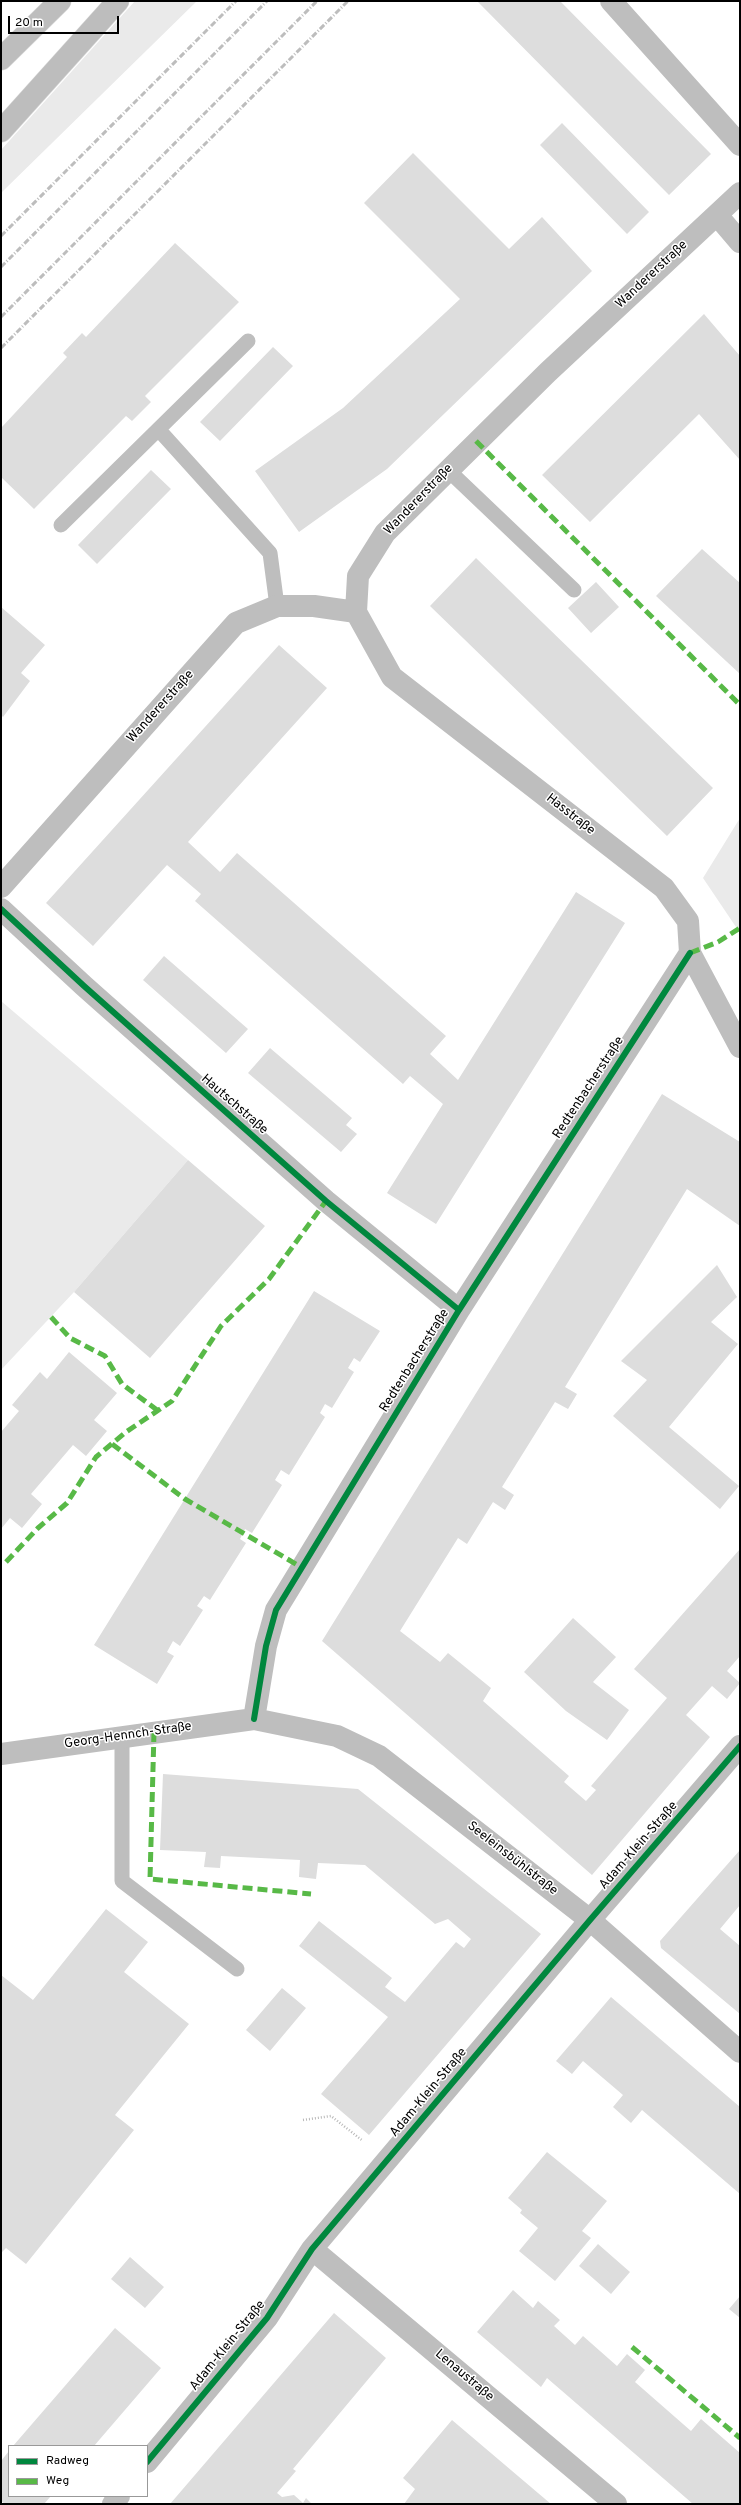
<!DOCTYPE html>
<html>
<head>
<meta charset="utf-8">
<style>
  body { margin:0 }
  #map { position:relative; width:741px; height:2505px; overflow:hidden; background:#fff; font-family:Overpass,sans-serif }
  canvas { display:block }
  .frame { position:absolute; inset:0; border:2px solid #000; pointer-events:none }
  .legend { position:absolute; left:8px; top:2445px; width:140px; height:52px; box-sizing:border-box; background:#fff; border:1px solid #999; margin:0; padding:5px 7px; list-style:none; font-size:12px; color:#000 }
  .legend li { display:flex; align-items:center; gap:8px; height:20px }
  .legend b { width:20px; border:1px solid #999 }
  .scale { position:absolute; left:8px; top:16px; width:111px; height:18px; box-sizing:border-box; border:2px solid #000; border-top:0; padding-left:5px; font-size:12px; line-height:14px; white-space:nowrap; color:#000; -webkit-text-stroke:3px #fff; paint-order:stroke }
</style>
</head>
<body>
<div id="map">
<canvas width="741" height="2505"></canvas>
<div class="frame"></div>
<ul class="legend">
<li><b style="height:5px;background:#00873e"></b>Radweg</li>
<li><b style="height:5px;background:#58b947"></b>Weg</li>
</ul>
<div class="scale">20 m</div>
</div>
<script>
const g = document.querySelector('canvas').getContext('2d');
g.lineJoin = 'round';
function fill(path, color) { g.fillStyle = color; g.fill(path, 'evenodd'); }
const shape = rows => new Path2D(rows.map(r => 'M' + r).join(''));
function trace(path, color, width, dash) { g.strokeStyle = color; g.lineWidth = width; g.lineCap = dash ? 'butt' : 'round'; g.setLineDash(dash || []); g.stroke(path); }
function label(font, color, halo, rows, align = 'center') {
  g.font = font + ' Overpass,sans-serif'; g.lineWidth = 3; g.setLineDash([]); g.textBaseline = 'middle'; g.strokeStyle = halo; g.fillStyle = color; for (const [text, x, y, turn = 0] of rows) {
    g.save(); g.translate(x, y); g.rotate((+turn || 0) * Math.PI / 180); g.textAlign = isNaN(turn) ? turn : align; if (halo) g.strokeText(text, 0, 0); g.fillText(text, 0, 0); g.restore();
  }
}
fill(shape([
  [135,1,197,1,1,193,1,150],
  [740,818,740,929,738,930,703,878],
  [1,1001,188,1160,74,1292,1,1370]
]), '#eaeaea');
fill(shape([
  [477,1,560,1,711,154,669,195],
  [562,123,649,212,627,234,540,145],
  [413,153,509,249,542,217,592,271,387,469,299,532,255,471,343,408,460,299,364,203],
  [175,243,239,302,145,396,151,402,132,421,126,416,34,509,1,477,1,428,67,357,63,353,82,333,86,337],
  [704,314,740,356,740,460,699,414,590,522,542,475],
  [273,347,293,366,220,441,200,422],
  [151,470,171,489,97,564,78,545],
  [702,549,740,583,740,674,656,596],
  [476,558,713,788,667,836,430,606],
  [596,582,619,607,591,633,568,608],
  [1,607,45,645,21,673,30,681,3,717,1,715],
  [279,645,327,688,188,842,220,872,237,853,446,1036,430,1054,458,1080,576,892,625,923,436,1224,387,1193,443,1104,410,1076,403,1084,195,901,201,894,167,865,93,946,46,903],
  [164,956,248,1029,226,1053,143,980],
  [270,1048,352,1118,346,1125,357,1134,341,1152,248,1073],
  [662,1094,740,1142,740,1226,687,1189,565,1387,577,1394,568,1409,555,1402,502,1487,514,1495,505,1510,493,1502,467,1544,458,1538,400,1631,440,1662,448,1653,491,1688,483,1701,569,1776,564,1782,586,1801,596,1790,591,1786,667,1698,634,1669,740,1549,740,1656,727,1671,740,1683,727,1699,712,1686,686,1715,710,1737,592,1875,322,1641],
  [188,1160,265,1226,150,1358,74,1292],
  [717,1265,737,1297,711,1322,738,1344,669,1427,739,1486,720,1509,613,1416,647,1380,621,1361],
  [314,1291,380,1331,360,1362,354,1358,348,1368,354,1372,332,1408,325,1404,320,1413,325,1417,289,1475,281,1470,275,1480,282,1485,252,1533,245,1529,240,1539,246,1543,210,1600,204,1596,197,1606,203,1610,180,1646,173,1641,167,1652,174,1656,157,1684,94,1645],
  [69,1352,117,1393,94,1420,107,1431,86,1456,73,1445,31,1494,42,1504,22,1528,10,1518,1,1529,1,1432,19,1411,12,1405,40,1372,47,1379],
  [573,1618,616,1657,593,1682,629,1710,607,1740,566,1711,524,1672],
  [163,1774,358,1789,541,1934,369,2135,321,2094,388,2017,299,1946,319,1921,392,1978,385,1987,405,2002,456,1942,464,1948,471,1939,448,1919,435,1924,365,1865,318,1863,316,1879,299,1877,300,1860,221,1856,220,1868,204,1867,206,1852,160,1850],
  [740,1850,740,1905,720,1929,740,1946,740,2014,661,1948,660,1941],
  [106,1909,148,1942,124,1972,189,2024,115,2115,134,2130,26,2264,6,2248,1,2253,1,1975,33,2000],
  [282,1988,306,2008,270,2051,246,2030],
  [611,1997,740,2107,740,2194,642,2110,631,2123,613,2107,623,2095,583,2061,572,2074,556,2061],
  [547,2152,607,2201,582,2231,591,2238,555,2281,519,2251,538,2228,520,2213,522,2210,508,2198],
  [598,2244,630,2272,611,2294,579,2266],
  [130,2257,164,2287,145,2308,111,2279],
  [513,2290,533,2308,538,2301,560,2320,554,2326,575,2345,583,2336,617,2366,627,2354,645,2370,635,2382,691,2431,701,2419,740,2453,740,2504,693,2504,547,2378,541,2387,477,2332],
  [740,2296,740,2318,729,2309],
  [334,2313,386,2358,293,2469,296,2471,277,2493,282,2497,294,2495,303,2503,306,2498,312,2504,170,2504],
  [115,2328,161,2368,94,2446,13,2446],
  [452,2420,538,2493,551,2504,404,2504,415,2489,403,2478],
  [9,2451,9,2496,51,2496,44,2504,5,2504,1,2501,1,2461]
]), '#ddd');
const highway = shape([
  [1,59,60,1],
  [1,131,118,1]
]);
trace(highway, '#dbdbdb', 23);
trace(shape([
  [303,2120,331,2116,363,2141]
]), '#b8b8b8', 2.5, [1, 2]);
trace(shape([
  [159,430,270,553,277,606],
  [448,470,574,590],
  [61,525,248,341],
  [122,1737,122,1881,237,1969]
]), '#bebebe', 15);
trace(shape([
  [611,1,740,145],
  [717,215,740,242],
  [356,612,392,677,664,888,688,921,690,953,740,1047],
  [356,612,358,576,385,533,548,372,740,193],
  [1,887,236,623,277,606,314,606,356,612],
  [1,909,84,986,326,1201,459,1310],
  [254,1719,266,1646,276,1610,459,1310,690,953],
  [1,1754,254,1719,337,1736,379,1756,590,1920,740,2052],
  [312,2249,616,2504],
  [147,2462,267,2318,312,2249,590,1920,740,1746],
  [113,2504,119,2496]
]), '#bebebe', 22);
trace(highway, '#bdbdbd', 22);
trace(shape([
  [1,236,236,1],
  [1,267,267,1],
  [1,317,317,1],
  [1,348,348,1]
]), '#bdbdbd', 3, [6, 2, 1, 2]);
trace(shape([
  [476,441,740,705],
  [690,953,718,942,740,928],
  [51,1317,70,1338,105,1356,122,1384,157,1410],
  [112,1444,185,1499,301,1567],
  [6,1562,38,1528,67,1503,96,1457,126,1432,172,1401,221,1326,269,1279,326,1201],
  [154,1732,150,1879,311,1894],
  [632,2347,740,2438]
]), '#58b947', 5, [10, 5]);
trace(shape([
  [1,909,84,986,326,1201,459,1310],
  [254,1719,266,1646,276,1610,459,1310,690,953],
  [147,2462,267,2318,312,2249,590,1920,740,1746]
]), '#00873e', 6);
label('13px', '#000', '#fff', [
  ["Wandererstraße",652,275,-43],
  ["Wandererstraße",419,500,-46],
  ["Wandererstraße",161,707,-48],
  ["Hasstraße",570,815,38],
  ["Redtenbacherstraße",589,1088,-57],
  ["Hautschstraße",234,1105,41],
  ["Redtenbacherstraße",415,1361,-58],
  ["Georg-Hennch-Straße",128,1736,-8],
  ["Adam-Klein-Straße",639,1846,-49],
  ["Seeleinsbühlstraße",512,1859,38],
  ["Adam-Klein-Straße",429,2093,-50],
  ["Adam-Klein-Straße",228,2346,-51],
  ["Lenaustraße",464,2376,40]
]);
</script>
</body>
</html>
